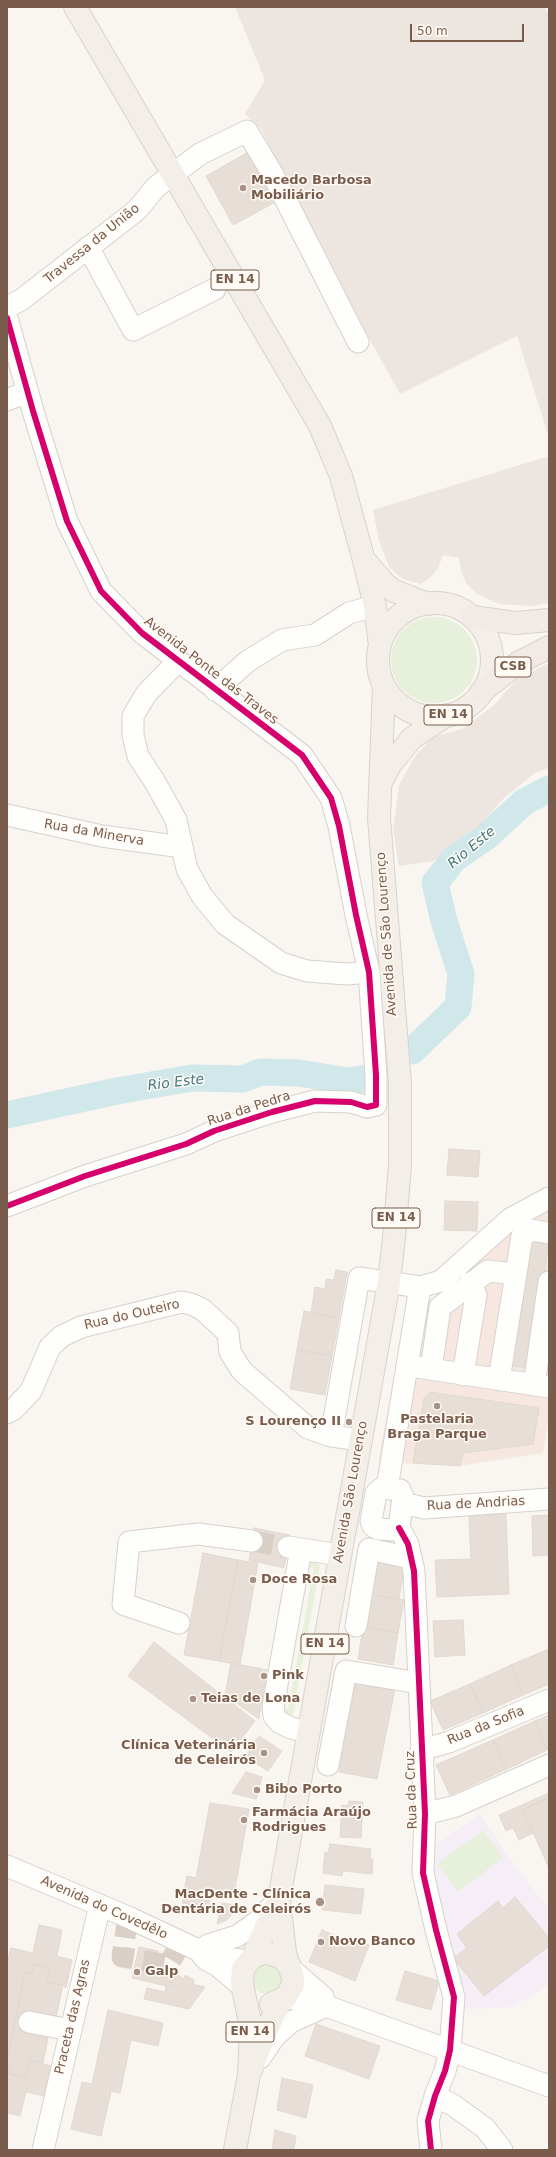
<!DOCTYPE html>
<html>
<head>
<meta charset="utf-8">
<style>
  body { margin:0 }
  #map { position:relative; width:556px; height:2157px; overflow:hidden; background:#f9f5f0; font-family:"DejaVu Sans",sans-serif }
  canvas { display:block }
  .frame { position:absolute; inset:0; border:8px solid #7a5c4d; pointer-events:none }
  .scale { position:absolute; left:410px; top:24px; width:114px; height:18px; box-sizing:border-box; border:2px solid #7a5c4d; border-top:0; padding-left:5px; font-size:12px; line-height:14px; white-space:nowrap; color:#7a5c4d; -webkit-text-stroke:3px #fffaf3; paint-order:stroke }
</style>
</head>
<body>
<div id="map">
<canvas width="556" height="2157"></canvas>
<div class="frame"></div>
<div class="scale">50 m</div>
</div>
<script>
const g = document.querySelector('canvas').getContext('2d');
g.lineJoin = 'round';
function fill(path, color) { g.fillStyle = color; g.fill(path, 'evenodd'); }
const shape = rows => new Path2D(rows.map(r => 'M' + r).join(''));
function trace(path, color, width, dash) { g.strokeStyle = color; g.lineWidth = width; g.lineCap = dash ? 'butt' : 'round'; g.setLineDash(dash || []); g.stroke(path); }
function label(font, color, halo, rows, align = 'center') {
  g.font = font + ' "DejaVu Sans",sans-serif'; g.lineWidth = 3; g.setLineDash([]); g.textBaseline = 'middle'; g.strokeStyle = halo; g.fillStyle = color; for (const [text, x, y, turn = 0] of rows) {
    g.save(); g.translate(x, y); g.rotate((+turn || 0) * Math.PI / 180); g.textAlign = isNaN(turn) ? turn : align; if (halo) g.strokeText(text, 0, 0); g.fillText(text, 0, 0); g.restore();
  }
}
fill(shape([
  [548,1210,549,1419,543,1453,460,1466,378,1462,408,1303,436,1300,513,1230]
]), '#f6e8e1');
fill(shape([
  [235,7,544,7,549,14,549,438,517,336,400,394,333,273,261,129,245,114,265,80],
  [549,456,549,603,531,606,500,604,478,595,466,583,461,570,459,558,443,555,438,568,431,577,421,584,402,579,389,567,379,541,373,510],
  [549,663,549,768,535,773,505,797,469,838,433,861,399,866,393,830,399,785,415,756,433,737,462,729,494,705,516,680]
]), '#ede5e0');
fill(shape([
  [481,1815,511,1860,549,1909,549,1984,513,2007,461,2009,430,1878,433,1845]
]), '#f6eef6');
fill(shape([
  '391 660a43 43 0 1 1 86 0a43 43 0 1 1-86 0Z',
  [309,1559,317,1562,320,1566,293,1714,286,1716,278,1707,288,1709,314,1568,305,1566],
  [483,1830,503,1858,458,1892,437,1864],
  '252 1979a15 15 0 1 1 30 0a15 15 0 1 1-30 0Z'
]), '#e7f0db');
trace(shape([
  [412,1051,458,1007,461,974,444,921,435,883,454,859,486,837,524,802,549,789],
  [7,1115,117,1091,192,1078,242,1079,261,1072,299,1073,348,1081,370,1078]
]), '#d0e8ea', 27);
const building = shape([
  [252,150,279,200,233,225,206,176,252,150],
  [449,1149,480,1151,478,1177,447,1175,449,1149],
  [445,1201,478,1202,477,1231,444,1230,445,1201],
  [529,1238,549,1240,531,1369,509,1365,529,1238],
  [336,1270,347,1272,339,1318,311,1313,315,1287,325,1289,326,1279,334,1280,336,1270],
  [304,1311,339,1318,332,1356,297,1350,304,1311],
  [297,1350,332,1356,325,1395,290,1389,297,1350],
  [430,1392,539,1408,533,1444,463,1453,460,1466,413,1463,424,1398,430,1392],
  [506,1514,509,1594,437,1597,435,1560,471,1559,469,1516,506,1514],
  [549,1515,549,1555,533,1556,532,1516,549,1515],
  [254,1528,290,1535,284,1568,249,1560,254,1528],
  [203,1553,238,1560,219,1661,184,1655,203,1553],
  [375,1558,405,1563,399,1599,369,1594,375,1558],
  [238,1560,258,1563,240,1665,219,1661,238,1560],
  [369,1594,404,1600,398,1633,363,1627,369,1594],
  [463,1620,465,1655,435,1657,433,1621,463,1620],
  [363,1627,398,1633,393,1665,358,1659,363,1627],
  [154,1642,255,1721,231,1752,128,1676,154,1642],
  [549,1649,549,1684,523,1695,511,1665,549,1649],
  [231,1663,267,1670,259,1719,225,1695,231,1663],
  [511,1665,523,1695,483,1713,470,1684,511,1665],
  [357,1676,396,1684,377,1779,339,1772,357,1676],
  [470,1684,483,1713,443,1730,430,1701,470,1684],
  [549,1715,549,1749,547,1750,535,1721,549,1715],
  [535,1721,547,1750,507,1769,493,1740,535,1721],
  [259,1736,282,1751,268,1771,245,1756,259,1736],
  [493,1740,507,1769,450,1795,436,1765,493,1740],
  [246,1772,262,1777,256,1799,232,1793,246,1772],
  [549,1793,549,1806,546,1799,523,1810,533,1833,519,1840,513,1828,506,1831,499,1815,549,1793],
  [546,1799,549,1806,549,1868,523,1810,546,1799],
  [349,1801,363,1802,361,1838,340,1837,342,1805,348,1806,349,1801],
  [210,1803,249,1809,234,1894,226,1893,225,1898,210,1895,208,1908,182,1903,187,1876,196,1878,210,1803],
  [330,1844,371,1849,370,1858,373,1859,372,1874,343,1871,342,1876,323,1873,325,1852,328,1853,330,1844],
  [325,1885,364,1889,361,1914,322,1910,325,1885],
  [515,1897,549,1938,549,1946,484,1996,453,1958,467,1948,457,1934,498,1901,503,1908,515,1897],
  [222,1903,234,1905,232,1914,227,1920,217,1924,222,1903],
  [39,1925,62,1930,57,1956,72,1960,66,1988,63,1985,47,1982,50,1968,34,1964,32,1973,25,1972,7,2061,7,1963,11,1948,33,1953,39,1925],
  [322,1930,355,1944,357,1940,369,1945,355,1981,309,1962,322,1930],
  [139,1947,158,1951,154,1968,174,1973,171,1987,132,1978,139,1947],
  [34,1964,50,1968,47,1982,63,1985,56,2017,27,2011,22,2033,48,2038,43,2063,30,2060,26,2077,10,2074,11,2067,7,2066,7,2061,25,1972,32,1973,34,1964],
  [405,1971,439,1981,431,2010,396,2000,405,1971],
  [174,1973,184,1979,185,1975,194,1980,193,1984,205,1987,189,2009,144,1999,147,1988,165,1992,166,1986,171,1987,174,1973],
  [108,2010,163,2023,158,2046,131,2040,120,2093,111,2091,101,2136,71,2129,82,2082,92,2084,108,2010],
  [316,2024,380,2046,369,2079,305,2056,316,2024],
  [30,2060,51,2066,44,2096,26,2092,20,2116,7,2113,7,2066,11,2067,10,2074,26,2077,30,2060],
  [282,2078,313,2085,306,2118,277,2110,282,2078],
  [275,2130,296,2136,294,2150,272,2150,275,2130]
]);
fill(building, '#e6ded7');
trace(building, '#e2d8d2', 1);
trace(shape([
  [252,1541,287,1547],
  [128,1917,122,1957,168,1965,182,1942]
]), '#d9cfc7', 21, [21, 10]);
const minor = shape([
  [88,247,133,330,215,289],
  [7,307,21,300,137,210,156,187,200,154,247,131,272,173,358,342],
  [7,318,33,411,67,521,101,591,142,633,302,755,331,798,339,826,356,915,369,972,376,1075,376,1105,367,1107,351,1102,315,1101,272,1112,214,1131,186,1144,85,1176,7,1206],
  [7,400,27,392],
  [178,661,146,694,133,716,133,735,138,756,155,782,176,820,187,869,202,896,225,924,281,963,307,971,347,974,369,972],
  [215,690,248,661,282,640,315,635,349,613,375,606],
  [7,815,102,836,182,847],
  [417,1367,549,1387],
  [431,1369,440,1307,488,1271,515,1274],
  [463,1375,476,1295,470,1283],
  [499,1380,522,1236,532,1230,549,1233],
  [534,1385,549,1282],
  [7,1413,14,1409,31,1391,50,1347,62,1336,81,1327,181,1302,191,1304,202,1309,228,1333,230,1352,242,1371,308,1428,331,1436,361,1440],
  [331,1436,359,1278,420,1287,441,1281,510,1219,549,1198],
  [382,1488,400,1490,403,1497,399,1528,395,1530,378,1529,373,1526,371,1521,376,1493,382,1488],
  [387,1488,420,1287],
  [403,1503,424,1508,549,1499],
  [399,1528,408,1544,414,1571,425,1814,423,1873,436,1930,454,1997,450,2050,445,2071,435,2096,428,2121,431,2150],
  [288,1547,340,1555],
  [301,1549,273,1707,274,1716,279,1722,291,1728,309,1732],
  [179,1623,123,1604,129,1542,198,1534,252,1541],
  [356,1626,369,1549,411,1558],
  [421,1750,449,1742,549,1700],
  [328,1765,346,1671,419,1683],
  [425,1814,456,1806,549,1765],
  [7,1866,128,1917,200,1951,218,1957,248,1961],
  [200,1951,208,1945,237,1936,257,1922,276,1902],
  [202,1955,207,1960,218,1966,243,1987],
  [292,1970,323,1997,326,2006],
  [286,1997,326,2006,549,2086],
  [29,2022,70,2030],
  [260,2058,275,2036,291,2022,326,2006],
  [435,2096,453,2105,485,2128,502,2150],
  [43,2150,100,1905]
]);
const major = shape([
  [75,7,320,426,341,476,363,557,375,606,380,645],
  [367,563,385,584,394,591,428,604],
  '378 660a57 57 0 1 1 114 0a57 57 0 1 1-114 0Z',
  [382,781,390,765,412,738,447,715],
  [252,1958,279,1899,389,1282,394,1238,400,1165,400,1084,379,818,384,686],
  [271,2004,286,1997,293,1985,293,1978,285,1953,279,1900],
  [249,2075,251,2027,242,1984,243,1969,252,1958,260,1954,268,1953,282,1958,290,1966],
  [235,2150,249,2075,266,2031,276,2010,283,1999]
]);
const highway = shape([
  [472,617,516,623,549,620],
  [481,692,518,663,549,647]
]);
trace(minor, '#d7d1cb', 23);
trace(major, '#dad1cc', 24);
trace(highway, '#dad1cc', 24);
trace(minor, '#fefefd', 21);
trace(major, '#f3eee8', 22);
trace(highway, '#f2eae7', 22);
trace(shape([
  [7,318,33,411,67,521,101,591,142,633,302,755,331,798,339,826,356,915,369,972,376,1075,376,1105,367,1107,351,1102,315,1101,272,1112,214,1131,186,1144,85,1176,7,1206],
  [399,1528,408,1544,414,1571,425,1814,423,1873,436,1930,454,1997,450,2050,445,2071,435,2096,428,2121,431,2150]
]), '#d6006c', 6);
for (const [x, y, r, color] of [
  [243,188,4,"#a69286"],
  [437,1406,4,"#a69286"],
  [349,1422,4,"#a69286"],
  [253,1580,4,"#a69286"],
  [264,1676,4,"#a69286"],
  [193,1699,4,"#a69286"],
  [264,1753,4,"#a69286"],
  [257,1790,4,"#a69286"],
  [244,1820,4,"#a69286"],
  [320,1902,5,"#a69286"],
  [321,1942,4,"#a69286"],
  [137,1972,4,"#a69286"]
]) { const dot = new Path2D(); dot.arc(x, y, r, 0, 2 * Math.PI); g.fillStyle = color; g.fill(dot); trace(dot, '#fffaf3', 1.5); }
for (const [x, y, w] of [
  [235,280,48],
  [513,667,36],
  [448,715,48],
  [396,1218,48],
  [325,1644,48],
  [250,2032,48]
]) { const box = new Path2D(); box.roundRect(x - w / 2, y - 10, w, 20, 3); g.fillStyle = '#fffaf3'; g.fill(box); trace(box, '#7a5c4d', 1); }
label('bold 12px', '#7a5c4d', null, [
  ["EN 14",235,280],
  ["CSB",513,667],
  ["EN 14",448,715],
  ["EN 14",396,1218],
  ["EN 14",325,1644],
  ["EN 14",250,2032]
]);
label('bold 13px', '#7a5c4d', '#fffaf3', [
  ["Macedo Barbosa",251,181],
  ["Mobiliário",251,196],
  ["Pastelaria",437,1420,"center"],
  ["Braga Parque",437,1435,"center"],
  ["S Lourenço II",341,1422,"right"],
  ["Doce Rosa",261,1580],
  ["Pink",272,1676],
  ["Teias de Lona",201,1699],
  ["Clínica Veterinária",256,1746,"right"],
  ["de Celeirós",256,1761,"right"],
  ["Bibo Porto",265,1790],
  ["Farmácia Araújo",252,1813],
  ["Rodrigues",252,1828],
  ["MacDente - Clínica",311,1895,"right"],
  ["Dentária de Celeirós",311,1910,"right"],
  ["Novo Banco",329,1942],
  ["Galp",145,1972]
], 'left');
label('13px', '#7a5c4d', '#fffaf3', [
  ["Travessa da União",92,244,-39],
  ["Avenida Ponte das Traves",211,671,38],
  ["Rua da Minerva",94,833,10],
  ["Avenida de São Lourenço",387,934,-94],
  ["Rua da Pedra",249,1109,-18],
  ["Rua do Outeiro",132,1315,-13],
  ["Avenida São Lourenço",351,1492,-80],
  ["Rua de Andrias",476,1504,-3],
  ["Rua da Sofia",486,1726,-22],
  ["Rua da Cruz",412,1790,-92],
  ["Avenida do Covedêlo",104,1908,24],
  ["Praceta das Agras",73,2017,-77]
]);
label('italic 14px', '#437c86', '#fffaf3', [
  ["Rio Este",472,848,-40],
  ["Rio Este",176,1083,-7]
]);
</script>
</body>
</html>
